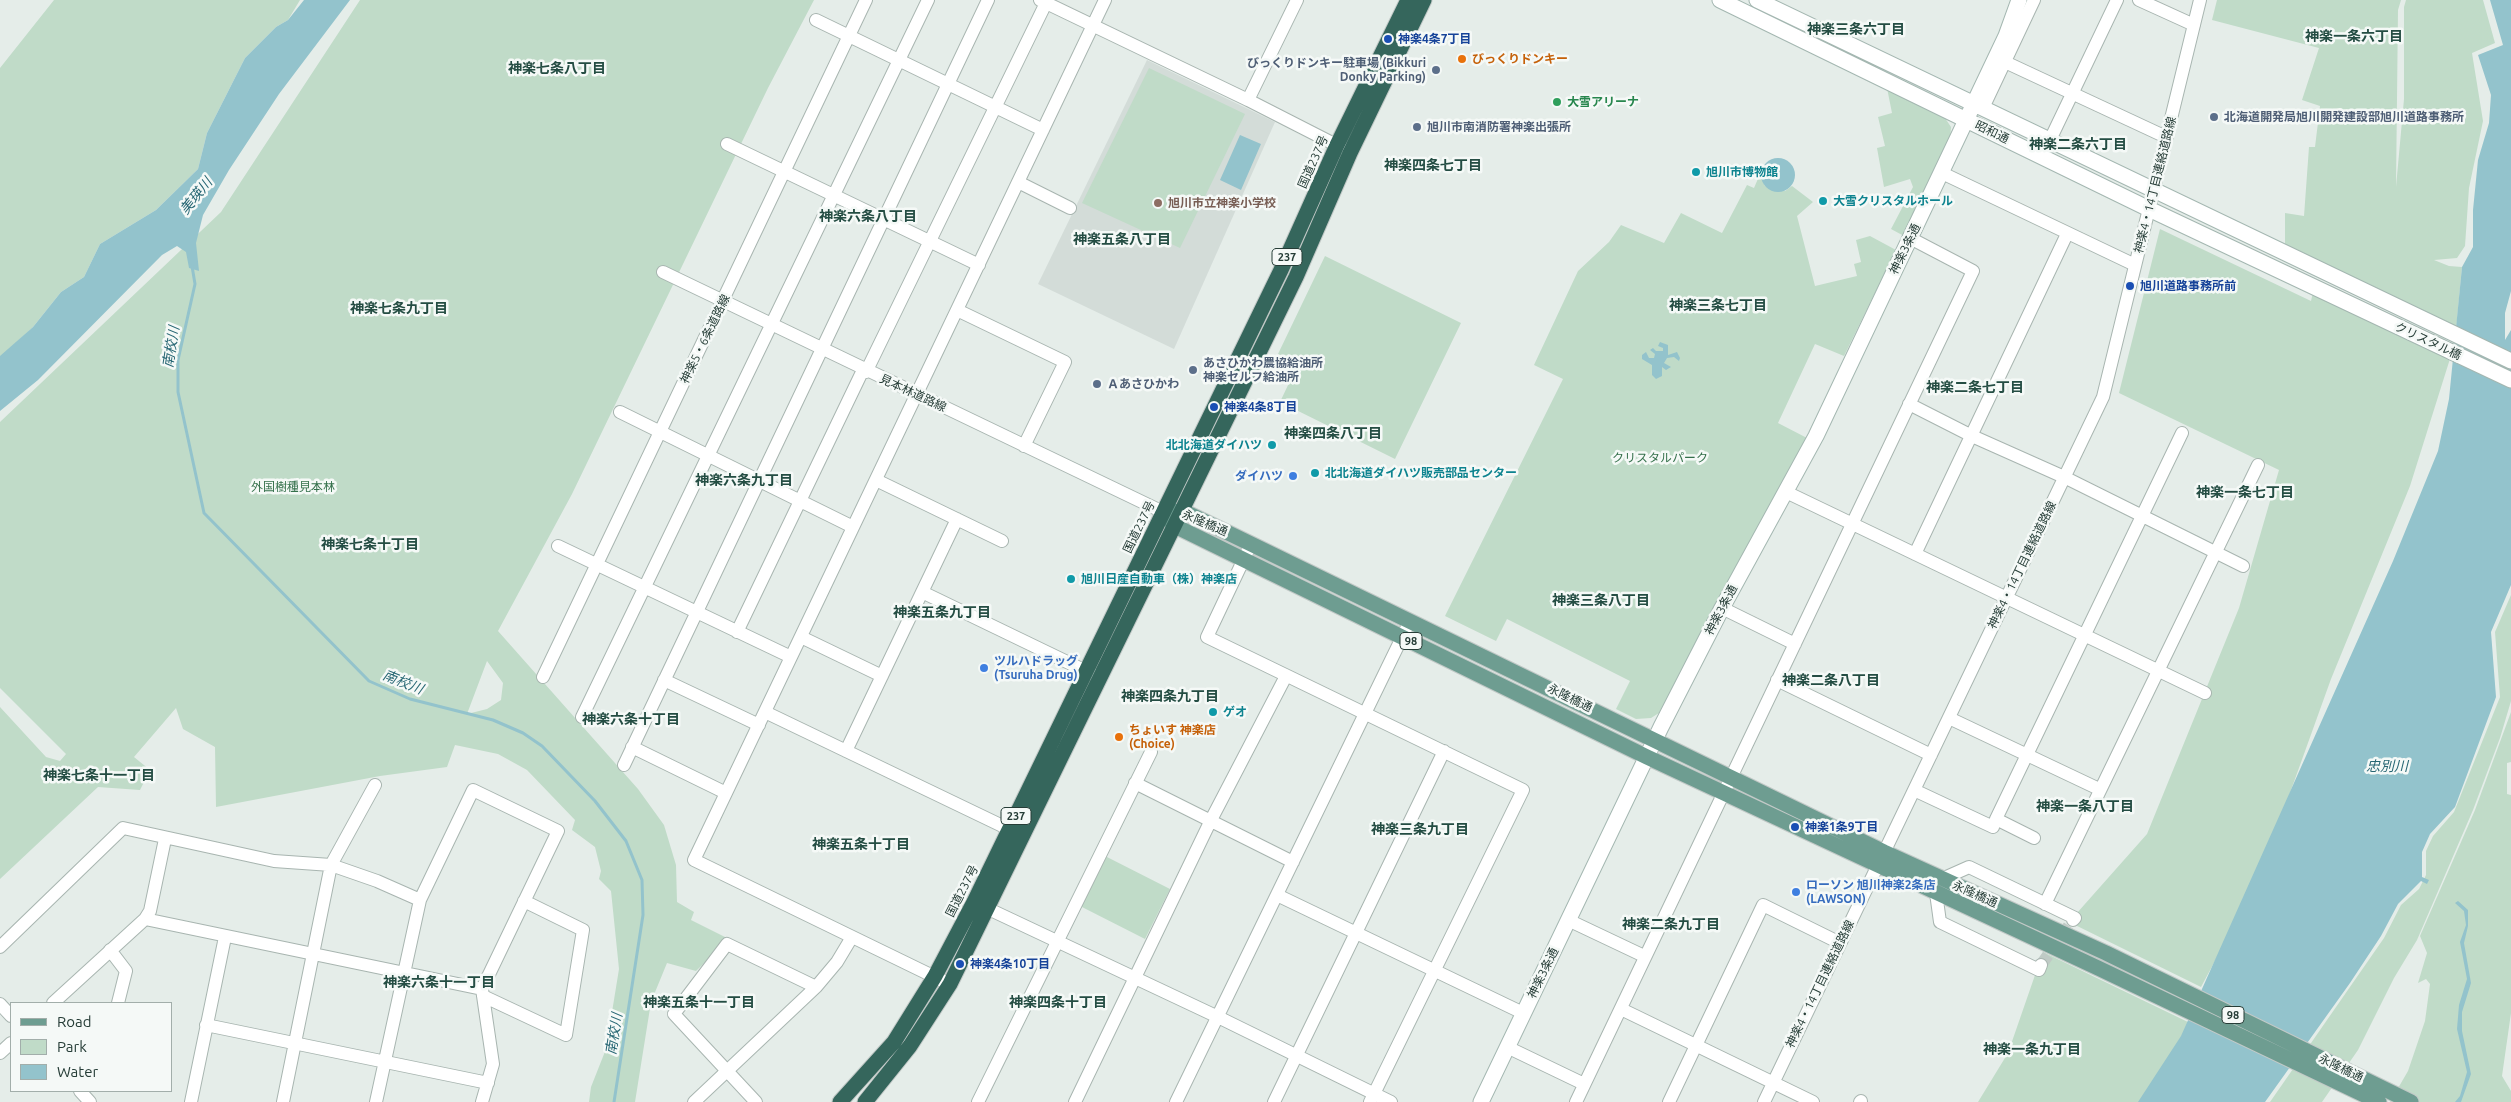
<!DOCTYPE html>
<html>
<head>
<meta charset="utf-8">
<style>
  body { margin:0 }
  #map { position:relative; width:2511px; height:1102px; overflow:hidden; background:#e5ede9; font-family:Ubuntu,sans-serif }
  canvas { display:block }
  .legend { position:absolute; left:10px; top:1002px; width:162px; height:90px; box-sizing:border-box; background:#f5f9f7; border:1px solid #a2aeaa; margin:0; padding:6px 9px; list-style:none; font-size:15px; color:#263d37 }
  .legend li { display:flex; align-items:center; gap:10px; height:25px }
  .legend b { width:25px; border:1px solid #a2aeaa }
</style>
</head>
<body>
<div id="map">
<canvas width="2511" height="1102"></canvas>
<ul class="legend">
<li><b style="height:6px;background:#6e9d91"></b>Road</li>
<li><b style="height:14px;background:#c0dbc8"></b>Park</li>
<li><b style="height:14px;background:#93c3cc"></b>Water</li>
</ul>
</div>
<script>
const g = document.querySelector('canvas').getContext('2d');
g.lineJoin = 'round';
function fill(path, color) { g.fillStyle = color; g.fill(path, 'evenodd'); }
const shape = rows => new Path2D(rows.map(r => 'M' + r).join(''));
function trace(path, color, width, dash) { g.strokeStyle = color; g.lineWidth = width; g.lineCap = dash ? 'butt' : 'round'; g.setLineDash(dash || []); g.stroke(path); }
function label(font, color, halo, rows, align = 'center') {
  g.font = font + ' Ubuntu,"Noto Sans JP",sans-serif'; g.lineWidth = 5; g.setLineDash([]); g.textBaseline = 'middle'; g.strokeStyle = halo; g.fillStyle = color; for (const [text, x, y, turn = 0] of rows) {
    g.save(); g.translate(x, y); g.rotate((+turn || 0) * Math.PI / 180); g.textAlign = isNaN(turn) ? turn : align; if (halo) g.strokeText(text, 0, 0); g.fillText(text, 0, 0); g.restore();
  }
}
fill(shape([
  [1147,60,1275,122,1174,349,1038,284]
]), '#d3dcd8');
fill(shape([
  [54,0,300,0,288,20,276,27,245,58,207,133,198,169,156,210,100,244,84,277,61,292,33,327,0,358,0,68],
  [360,0,814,0,768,88,572,494,498,631,638,789,664,825,676,865,677,902,694,912,691,920,729,939,696,971,667,963,651,1002,635,1102,589,1102,591,1087,606,1049,619,969,611,891,599,879,601,871,595,847,572,830,575,820,527,770,498,754,455,745,447,767,380,776,216,807,215,747,183,729,176,708,134,757,150,770,140,790,98,787,0,879,0,707,46,757,60,761,66,754,0,688,0,422,221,212],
  [487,661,503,683,501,700,487,709,467,714],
  [2217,0,2401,0,2398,10,2396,187,2404,99,2404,7,2406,0,2483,0,2495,43,2472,53,2483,121,2469,188,2465,246,2457,258,2434,260,2449,266,2462,267,2455,341,2285,259,2285,213,2304,216,2309,147,2315,147,2320,106,2302,100,2319,48,2212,20],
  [1149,68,1245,114,1180,248,1082,203],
  [1887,88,1943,115,1951,127,1950,141,1904,236,1891,229,1913,187,1910,179,1884,187,1877,148,1885,146,1878,117,1892,113],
  [1760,174,1765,186,1785,191,1792,186,1813,202,1797,216,1815,286,1857,276,1854,264,1861,262,1856,240,1870,236,1896,250,1844,356,1815,344,1778,423,1807,438,1659,713,1651,718,1636,719,1616,709,1630,681,1507,619,1496,641,1445,616,1563,379,1534,365,1578,271,1609,242,1621,225,1664,243,1681,213,1722,233,1747,185,1754,188],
  [2160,229,2311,301,2316,279,2454,346,2410,486,2331,679,2282,815,2239,916,2201,987,2069,922,2147,834,2239,608,2279,470,2119,393],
  [1325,256,1461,323,1395,459,1280,402,1298,364,1278,354],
  [2511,595,2511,701,2500,738,2473,810,2417,940,2394,978,2358,1050,2322,1102,2270,1102,2384,938,2401,905,2419,889,2426,875,2426,851,2433,836,2454,812,2500,697,2495,632],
  [2511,712,2511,762,2507,763,2507,794,2511,795,2511,1013,2502,1076,2511,1091,2511,1102,2390,1102,2408,1071,2425,1021,2430,984,2426,979,2418,983,2427,953,2420,936,2475,810],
  [1105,856,1170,889,1145,939,1080,906],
  [2043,952,2190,1023,2141,1102,1978,1102,2008,1053]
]), '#c0dbc8');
fill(shape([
  [304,0,350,0,279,94,229,170,203,215,196,243,199,271,189,268,186,252,177,246,162,255,38,380,0,411,0,356,33,327,61,292,84,277,100,244,156,210,198,169,207,133,245,58,276,27,288,20],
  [2490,0,2511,0,2511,291,2505,313,2505,340,2511,330,2511,585,2491,632,2496,697,2455,807,2430,834,2422,852,2422,877,2429,880,2427,884,2421,881,2398,904,2381,936,2350,983,2265,1102,2138,1102,2181,1036,2393,561,2438,451,2449,399,2462,267,2473,247,2473,210,2478,160,2489,123,2491,95,2478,55,2503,45],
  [1240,135,1261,144,1241,190,1220,180],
  '1761 175a17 17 0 1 1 34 0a17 17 0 1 1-34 0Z',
  [1660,342,1668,345,1668,355,1677,352,1680,358,1679,361,1674,357,1667,358,1664,363,1671,367,1666,370,1662,367,1662,376,1656,379,1652,375,1652,365,1642,359,1642,355,1646,352,1649,358,1654,358,1655,354,1650,350,1653,348,1656,351,1663,351,1663,348,1658,346],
  [2458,901,2468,910,2468,926,2464,943,2471,983,2462,1012,2462,1031,2471,1074,2461,1102,2455,1102,2460,1096,2467,1072,2457,1029,2459,1005,2467,979,2460,942,2466,925,2464,911,2455,903]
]), '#93c3cc');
trace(shape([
  [192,266,195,284,178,360,178,392,204,513,369,681,410,699,493,720,523,733,542,746,595,801,626,841,642,880,643,915,614,1102]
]), '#93c3cc', 3);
trace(shape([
  [2041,965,2073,920]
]), '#bfcac5', 12, [12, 6]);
const street = shape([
  [1040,0,1248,100,1344,149],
  [2139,0,2194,25],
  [816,20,1043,130],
  [2005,62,2166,137],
  [1248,100,1297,0],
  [1983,108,2034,0],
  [2050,140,2117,0],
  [727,144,979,265],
  [1942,173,2135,265],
  [1018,182,1070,208],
  [663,272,1163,512],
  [957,310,1065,362,1024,446],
  [866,372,1046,3],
  [1909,404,1972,436,2064,477,2243,566],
  [620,412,853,527],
  [876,480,1002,541],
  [1786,492,2205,693],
  [1251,544,1207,637,1523,790,1370,1102],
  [558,546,791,657],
  [1915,554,2067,234],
  [922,592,1094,675],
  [1722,608,1795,644],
  [737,632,863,370],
  [801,637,882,676],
  [543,677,866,0],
  [664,680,759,725],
  [1777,680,1931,755],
  [765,712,1017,833],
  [582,717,928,0],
  [1949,718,2099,789],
  [632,747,726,793],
  [846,751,957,519],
  [624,765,988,0],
  [1135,783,1293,862],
  [1914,790,1993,827,1996,819],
  [2034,838,1996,819,2182,433],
  [1942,879,1969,867,2075,918,2073,920],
  [1936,893,1940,922,2039,970,2041,965],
  [1277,895,1523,1013],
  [978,904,1218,1017,1391,1102],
  [2045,904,2258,465],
  [145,919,482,989],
  [1568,920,1644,956],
  [0,947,123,828,274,861,331,865,377,881,420,900],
  [110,950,126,971,118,1003],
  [943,981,694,860,1105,0],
  [483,996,566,1035,583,930,524,901],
  [53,1003,145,919,150,911,165,839],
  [0,1004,11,1016],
  [1621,1009,1813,1102],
  [206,1025,488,1083],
  [1507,1047,1584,1084],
  [0,1053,11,1043],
  [80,1091,90,1102],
  [191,1102,225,937],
  [283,1102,331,865,375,785],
  [376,1102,420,900,473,790,558,831,482,989,493,1064,482,1102],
  [694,1102,816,987,837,962,852,937],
  [756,1102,674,1014,727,944,816,987],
  [978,1102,1151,752],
  [1075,1102,1211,820,1286,676],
  [1176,1102,1410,621],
  [1274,1102,1444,751],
  [1576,1102,1973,271,1910,238],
  [1669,1102,1763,905,1840,943],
  [1764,1102,2103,397,2200,0],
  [1860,1102,1861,1101]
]);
const secondary = shape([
  [1720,0,2149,209,2511,380],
  [1757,0,2511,361],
  [1481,1102,1661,727,1722,608,1816,436,2006,36,2019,0]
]);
const primary = shape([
  [1169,512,1183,511,1251,544,1884,852,2106,953,2411,1102],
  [1166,516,1175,526,1647,757,2098,968,2379,1102]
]);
const highway = shape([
  [840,1102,894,1042,935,976,974,902,1281,270,1337,145,1408,0],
  [865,1102,910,1046,950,984,1296,277,1350,153,1424,0]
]);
trace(street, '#a8b5b0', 14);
trace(secondary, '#a4b7b1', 17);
trace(primary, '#c2c9c7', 17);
trace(highway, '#c2c9c7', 17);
trace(street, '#fff', 12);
trace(secondary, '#fff', 15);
trace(primary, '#6e9d91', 15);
trace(highway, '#35665c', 15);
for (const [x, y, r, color] of [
  [1388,39,5,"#1a4fb4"],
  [1462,59,5,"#e8710a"],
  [1436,70,5,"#5c6f8a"],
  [1557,102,5,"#2e9e5b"],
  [2214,117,5,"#5c6f8a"],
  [1417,127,5,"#5c6f8a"],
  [1696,172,5,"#0f9aa8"],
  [1823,201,5,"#0f9aa8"],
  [1158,203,5,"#8d6e63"],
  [2130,286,5,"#1a4fb4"],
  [1193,370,5,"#5c6f8a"],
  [1097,384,5,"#5c6f8a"],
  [1214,407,5,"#1a4fb4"],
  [1272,445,5,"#0f9aa8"],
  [1315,473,5,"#0f9aa8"],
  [1293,476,5,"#3f7fe0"],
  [1071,579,5,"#0f9aa8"],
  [984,668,5,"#3f7fe0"],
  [1213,712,5,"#0f9aa8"],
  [1119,737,5,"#e8710a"],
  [1795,827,5,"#1a4fb4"],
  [1796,892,5,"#3f7fe0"],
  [960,964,5,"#1a4fb4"]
]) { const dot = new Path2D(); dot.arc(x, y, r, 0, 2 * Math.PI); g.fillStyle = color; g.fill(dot); trace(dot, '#f5f9f7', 2); }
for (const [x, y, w] of [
  [1287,257,30],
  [1411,641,22],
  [1016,816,30],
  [2233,1015,22]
]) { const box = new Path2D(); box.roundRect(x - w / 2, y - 8.5, w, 17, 4); g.fillStyle = '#f5f9f7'; g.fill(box); trace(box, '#263d37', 1); }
label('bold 11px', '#263d37', null, [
  ["237",1287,257],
  ["98",1411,641],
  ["237",1016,816],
  ["98",2233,1015]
]);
label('bold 12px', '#164399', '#f5f9f7', [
  ["神楽4条7丁目",1398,39],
  ["旭川道路事務所前",2140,286],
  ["神楽4条8丁目",1224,407],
  ["神楽1条9丁目",1805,827],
  ["神楽4条10丁目",970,964]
], 'left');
label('bold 12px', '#c56008', '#f5f9f7', [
  ["びっくりドンキー",1472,59],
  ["ちょいす 神楽店",1129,730],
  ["(Choice)",1129,744]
], 'left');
label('bold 12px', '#4e5e75', '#f5f9f7', [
  ["びっくりドンキー駐車場 (Bikkuri",1426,63,"right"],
  ["Donky Parking)",1426,77,"right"],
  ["北海道開発局旭川開発建設部旭川道路事務所",2224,117],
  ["旭川市南消防署神楽出張所",1427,127],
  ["あさひかわ農協給油所",1203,363],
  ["神楽セルフ給油所",1203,377],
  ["Ａあさひかわ",1107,384]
], 'left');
label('bold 12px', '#27864d', '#f5f9f7', [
  ["大雪アリーナ",1567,102]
], 'left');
label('12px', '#263d37', '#f5f9f7', [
  ["昭和通",1992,132,26],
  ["国道237号",1313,162,-66],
  ["神楽4・14丁目連絡道路線",2155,185,-76],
  ["神楽3条通",1905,249,-64],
  ["神楽5・6条道路線",705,339,-64],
  ["クリスタル橋",2428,341,25],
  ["見本林道路線",913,393,25],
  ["永隆橋通",1205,523,23],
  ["国道237号",1139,527,-64],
  ["神楽4・14丁目連絡道路線",2022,565,-64],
  ["神楽3条通",1721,610,-62],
  ["永隆橋通",1570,698,26],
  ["国道237号",962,891,-63],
  ["永隆橋通",1975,894,24],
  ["神楽3条通",1543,973,-64],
  ["神楽4・14丁目連絡道路線",1820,984,-64],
  ["永隆橋通",2341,1068,26]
]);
label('bold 12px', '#0d838f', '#f5f9f7', [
  ["旭川市博物館",1706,172],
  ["大雪クリスタルホール",1833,201],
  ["北北海道ダイハツ",1262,445,"right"],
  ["北北海道ダイハツ販売部品センター",1325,473],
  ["旭川日産自動車（株）神楽店",1081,579],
  ["ゲオ",1223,712]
], 'left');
label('bold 12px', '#785e54', '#f5f9f7', [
  ["旭川市立神楽小学校",1168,203]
], 'left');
label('12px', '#34704b', '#f5f9f7', [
  ["クリスタルパーク",1660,458],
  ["外国樹種見本林",293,487]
]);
label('bold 12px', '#366cbe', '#f5f9f7', [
  ["ダイハツ",1283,476,"right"],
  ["ツルハドラッグ",994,661],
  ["(Tsuruha Drug)",994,675],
  ["ローソン 旭川神楽2条店",1806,885],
  ["(LAWSON)",1806,899]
], 'left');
label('bold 14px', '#244d43', '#f5f9f7', [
  ["神楽三条六丁目",1856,29],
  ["神楽一条六丁目",2354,36],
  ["神楽七条八丁目",557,68],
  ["神楽二条六丁目",2078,144],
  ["神楽四条七丁目",1433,165],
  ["神楽六条八丁目",868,216],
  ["神楽五条八丁目",1122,239],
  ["神楽三条七丁目",1718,305],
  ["神楽七条九丁目",399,308],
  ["神楽二条七丁目",1975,387],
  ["神楽四条八丁目",1333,433],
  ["神楽六条九丁目",744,480],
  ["神楽一条七丁目",2245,492],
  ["神楽七条十丁目",370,544],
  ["神楽三条八丁目",1601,600],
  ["神楽五条九丁目",942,612],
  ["神楽二条八丁目",1831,680],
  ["神楽四条九丁目",1170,696],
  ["神楽六条十丁目",631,719],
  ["神楽七条十一丁目",99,775],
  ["神楽一条八丁目",2085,806],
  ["神楽三条九丁目",1420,829],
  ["神楽五条十丁目",861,844],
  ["神楽二条九丁目",1671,924],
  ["神楽六条十一丁目",439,982],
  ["神楽五条十一丁目",699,1002],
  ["神楽四条十丁目",1058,1002],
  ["神楽一条九丁目",2032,1049]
]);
label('italic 14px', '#266673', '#f5f9f7', [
  ["美瑛川",196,196,-51],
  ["南校川",171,347,-81],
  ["南校川",403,682,22],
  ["忠別川",2387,766],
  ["南校川",614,1034,-81]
]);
</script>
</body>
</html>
